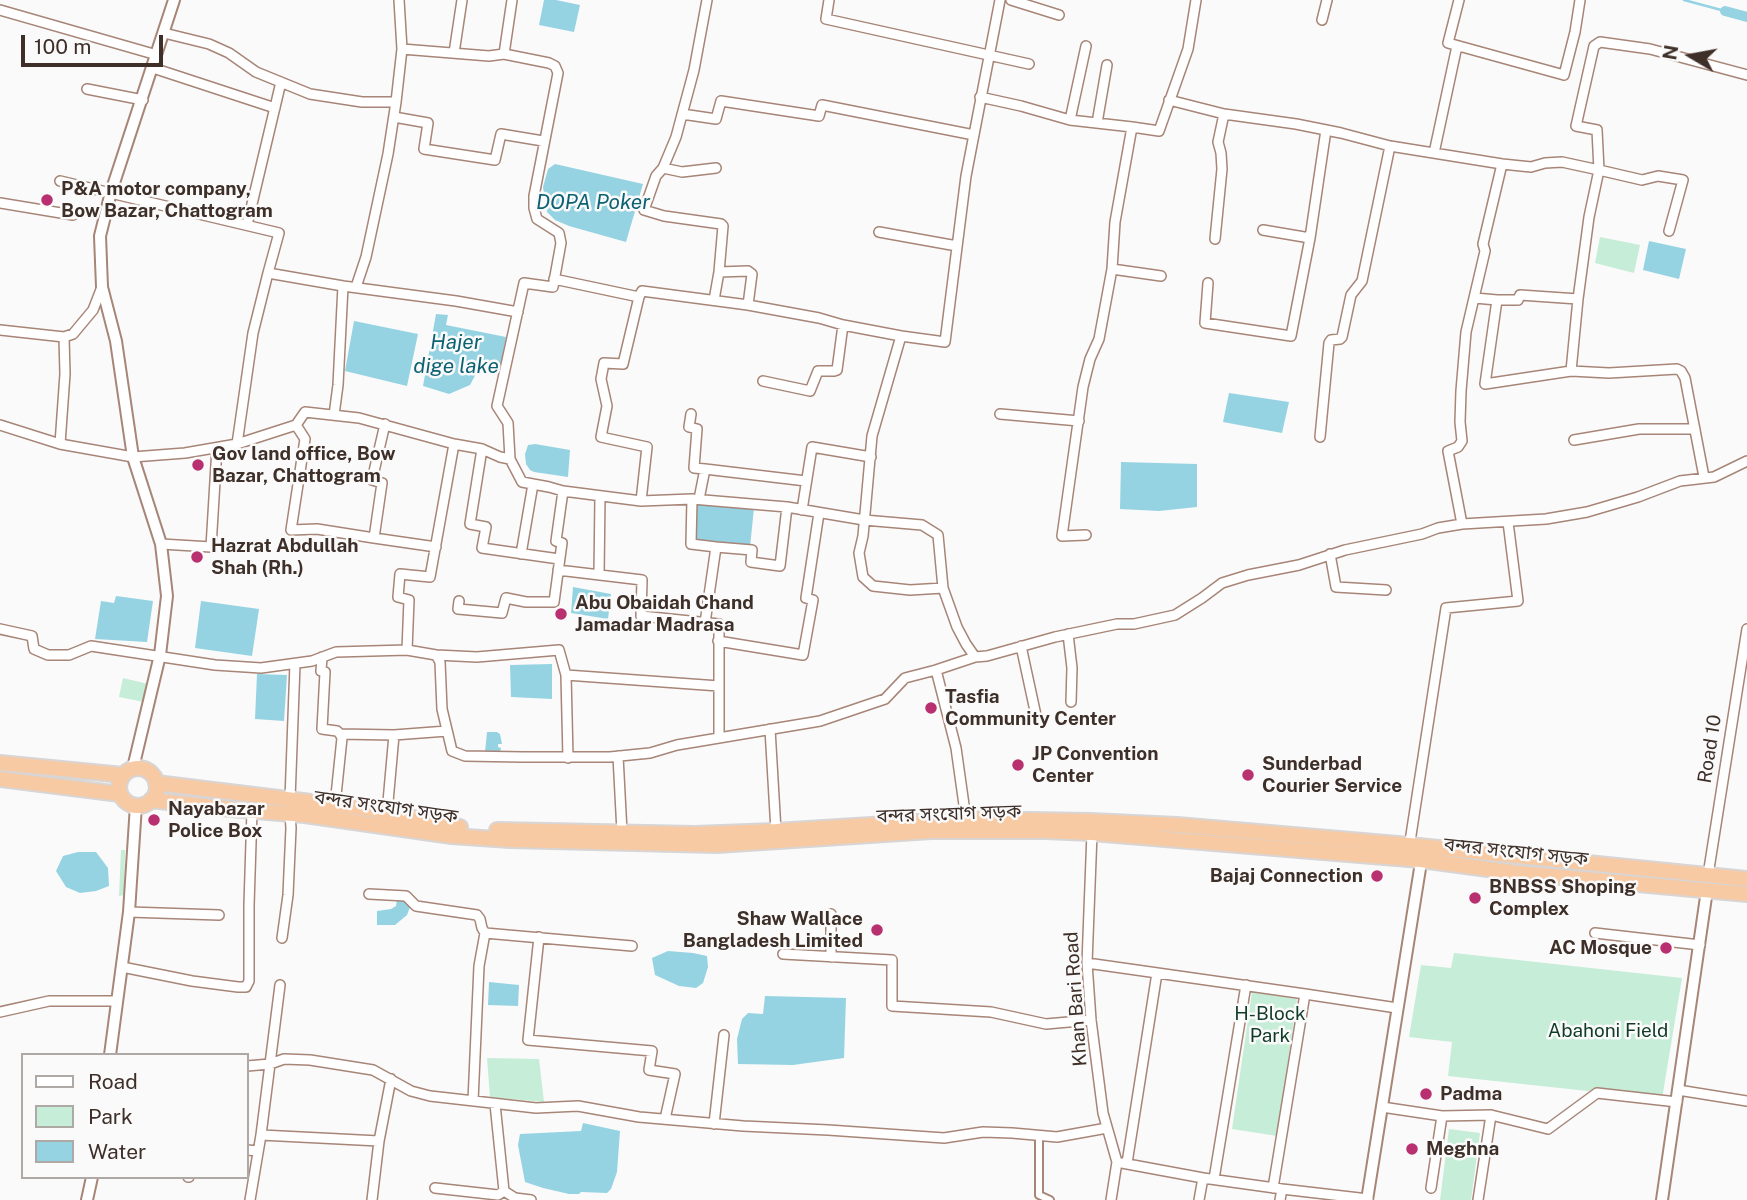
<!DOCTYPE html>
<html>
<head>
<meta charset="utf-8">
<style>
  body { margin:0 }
  #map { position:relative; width:1747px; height:1200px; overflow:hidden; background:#fafafa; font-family:"Public Sans",sans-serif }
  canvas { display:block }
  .legend { position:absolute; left:21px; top:1053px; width:228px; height:126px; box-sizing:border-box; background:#fafafa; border:2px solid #afa9a6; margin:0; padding:9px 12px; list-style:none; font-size:21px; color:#3e2f29 }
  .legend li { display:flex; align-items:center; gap:14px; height:35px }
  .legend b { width:35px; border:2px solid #afa9a6 }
  .north { position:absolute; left:1656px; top:21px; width:70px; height:70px; -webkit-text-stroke:5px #fafafa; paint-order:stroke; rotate:280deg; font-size:19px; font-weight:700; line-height:28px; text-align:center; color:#3e2f29 }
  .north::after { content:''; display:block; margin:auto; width:24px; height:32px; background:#3e2f29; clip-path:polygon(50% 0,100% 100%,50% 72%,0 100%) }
  .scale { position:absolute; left:21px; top:35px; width:142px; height:32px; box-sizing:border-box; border:4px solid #3e2f29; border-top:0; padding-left:9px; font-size:21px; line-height:24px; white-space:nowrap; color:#3e2f29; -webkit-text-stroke:5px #fafafa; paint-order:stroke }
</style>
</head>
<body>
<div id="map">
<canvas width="1747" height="1200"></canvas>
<ul class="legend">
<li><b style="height:9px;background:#fff"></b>Road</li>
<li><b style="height:19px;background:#c6edd7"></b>Park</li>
<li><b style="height:19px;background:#95d3e3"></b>Water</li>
</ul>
<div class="north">N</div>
<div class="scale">100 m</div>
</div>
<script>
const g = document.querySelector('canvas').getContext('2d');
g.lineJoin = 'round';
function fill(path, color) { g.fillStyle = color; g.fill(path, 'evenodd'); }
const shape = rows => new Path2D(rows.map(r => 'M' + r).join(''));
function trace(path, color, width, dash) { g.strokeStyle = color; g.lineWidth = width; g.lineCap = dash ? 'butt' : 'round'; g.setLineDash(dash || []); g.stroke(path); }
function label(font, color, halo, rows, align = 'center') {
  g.font = font + ' "Public Sans","Noto Sans Bengali",sans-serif'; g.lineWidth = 5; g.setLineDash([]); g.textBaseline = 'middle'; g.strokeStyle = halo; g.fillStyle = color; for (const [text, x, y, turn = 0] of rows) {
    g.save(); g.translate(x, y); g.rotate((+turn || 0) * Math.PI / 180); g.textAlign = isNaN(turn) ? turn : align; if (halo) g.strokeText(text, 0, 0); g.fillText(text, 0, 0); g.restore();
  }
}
fill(shape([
  [1600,237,1640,245,1634,273,1595,263],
  [123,678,148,684,144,702,119,697],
  [121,850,125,850,124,895,119,896],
  [1454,953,1682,978,1662,1099,1448,1076,1452,1042,1409,1037,1421,965,1451,968],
  [1252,992,1297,999,1277,1136,1232,1129],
  [487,1058,539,1059,544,1102,490,1097],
  [1449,1129,1480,1133,1471,1200,1440,1200]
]), '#c6edd7');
fill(shape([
  [544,0,556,0,580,5,574,32,539,25],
  [555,164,643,184,626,242,569,226,555,220,547,212,543,187,548,169],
  [1649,241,1686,249,1679,279,1643,270],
  [436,314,448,315,446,325,506,337,499,374,478,370,470,385,449,394,423,386],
  [354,321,418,334,407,386,345,371],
  [1229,393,1289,402,1282,433,1223,422],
  [535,444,570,450,568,477,534,472,530,470,526,464,525,454,528,445],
  [1121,462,1197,464,1197,507,1159,511,1120,509],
  [695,503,754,508,750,547,694,542],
  [573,587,611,594,608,619,571,613],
  [116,596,153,601,147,642,95,639,101,601,114,603],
  [201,601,259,609,252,656,195,648],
  [552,664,552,699,511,697,510,665],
  [257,674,287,675,284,721,255,719],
  [487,732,497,732,500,734,502,744,498,744,498,747,501,748,500,752,485,752],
  [78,852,96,852,108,868,109,886,96,891,80,893,66,887,56,871,63,856],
  [397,900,409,901,410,907,407,915,395,925,377,925,377,911,391,909,396,906],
  [668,951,693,953,707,956,708,967,703,983,696,988,679,986,655,975,652,958],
  [489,982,519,985,518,1006,488,1005],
  [765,996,846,998,844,1058,793,1065,738,1064,737,1039,742,1019,748,1013,763,1014],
  [583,1123,620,1131,617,1172,611,1189,607,1193,581,1192,579,1194,569,1194,543,1188,525,1182,518,1145,520,1134,581,1131]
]), '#95d3e3');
trace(shape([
  [1684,0,1725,11]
]), '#95d3e3', 2.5);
trace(shape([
  [1725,11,1747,17]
]), '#95d3e3', 10);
const pedestrian = shape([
  [1039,1135,1039,1195,1050,1200]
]);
const minor = shape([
  [399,0,402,49],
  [707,0,694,70,676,137,663,168,682,172,716,168],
  [829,0,826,19,1029,64],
  [1011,0,1059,15],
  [1459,0,1448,43,1564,75,1575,32,1580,0],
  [0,10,157,55],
  [1322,20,1327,0],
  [164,33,209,44,229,53,256,72,310,94,362,102,396,102,402,49,489,56,504,54,549,63,555,66,558,73,534,196,534,208,537,219,559,233,561,243,553,287,524,283,497,406,508,423,510,459],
  [454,53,462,0],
  [504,54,512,0],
  [153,68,275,108],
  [87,89,143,100],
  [980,97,1021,106,1070,120,1132,127,1115,222,1112,269,1161,276],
  [1169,100,1224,114,1296,124,1341,133,1390,146,1502,164,1531,167,1545,163,1562,162,1599,170,1589,217,1578,299,1571,371,1609,373,1677,369,1681,371,1685,378,1704,477],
  [682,114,716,119,721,101,819,116,822,105,974,135],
  [394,117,428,123,424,149,495,160,501,134,543,141],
  [1070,120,1086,46],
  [1097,123,1107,65],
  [1132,127,1159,131,1188,49,1196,0],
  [1434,153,1457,46],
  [663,168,656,176,644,210,664,216,721,224,723,226,719,272,748,271,752,274,748,305],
  [60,181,279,233,268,273],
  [0,203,73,215],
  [247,225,281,82],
  [1263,230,1310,238],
  [1669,231,1683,180,1658,176,1642,180,1599,170,1597,130,1576,126,1594,46,1600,42,1650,49,1747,75],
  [879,232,957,246],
  [1215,239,1222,169,1221,153,1218,142,1224,114],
  [554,279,639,297,623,364,604,363,601,379,607,406,601,437,647,447,641,501],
  [1208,283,1205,323,1291,336,1310,238,1326,130],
  [356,287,366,257,388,154,396,102],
  [639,297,642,291,748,305,819,318,843,325,901,336],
  [1475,298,1497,300,1485,384,1571,371],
  [714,300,719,272],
  [1497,300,1518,300,1520,295,1578,299],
  [0,330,64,337,73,334,93,310,102,287],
  [763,381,810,391,818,371,834,371,837,370,843,325],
  [691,414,689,427,697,429,694,468,705,469,699,499],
  [1000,414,1079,421],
  [334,415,338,385,343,286],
  [0,425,60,444,133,457,185,453,237,444,296,425,305,412,359,418,454,444,482,449,500,457,510,459,522,482,549,487,563,491,641,501,692,499,787,507,864,520,922,525,938,535,943,588],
  [296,425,305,439,291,530,317,529,374,538,382,483,372,480,385,424],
  [1320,437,1329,343,1331,340,1340,339,1342,337,1351,295,1362,281,1390,146],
  [1574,440,1639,429,1695,429],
  [60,444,65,374,64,337],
  [237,444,253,333,268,273,343,286,456,301,518,312],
  [482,449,470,524,486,527,482,548,559,559],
  [705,469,806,481],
  [692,499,691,544,716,547,705,623],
  [802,510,812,447,871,457],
  [1462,524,1448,451,1458,447,1462,441,1460,422,1461,391,1466,332,1485,251,1483,244,1502,164],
  [1086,535,1062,536,1083,387,1090,359,1099,339,1112,269],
  [374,538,436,547],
  [161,544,211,547,217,448],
  [716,547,752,550,751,562,780,566,787,507],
  [521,554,533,484],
  [1330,554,1336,587,1386,590],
  [558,570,642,580,641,616,719,624,719,738],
  [599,575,600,496],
  [459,601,458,609,502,613,506,598,526,602,554,602,562,543,556,541,563,491],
  [0,629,32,636,34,649,48,655,69,655,91,646,215,665,261,668,312,661,336,652,407,650,436,655,440,662,442,709,452,751,465,756,522,757,610,757,650,753,677,745,820,721,885,699,905,678,936,670,975,657,987,656,1055,637,1117,624,1134,624,1175,615,1202,598,1222,583,1248,575,1299,565,1345,550,1422,534,1438,528,1462,524,1546,519,1587,512,1638,497,1680,481,1714,477,1747,461],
  [1068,634,1072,668,1071,702],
  [718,641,803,655,813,600,806,598,819,513],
  [1021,646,1037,720],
  [407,650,409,600,398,597,400,574,430,577,454,444],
  [436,655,477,657,559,650,566,675],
  [322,657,321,671,325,672,322,729,337,731,340,734,394,735,447,731],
  [975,657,966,644,957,627,943,588,910,590,873,586,863,577,859,553,863,536,872,436,901,336,945,342,966,176,1000,0],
  [936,670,956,748,966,819],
  [770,729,776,831],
  [618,756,622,832],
  [568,758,566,675,719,686],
  [290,799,295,664],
  [335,805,342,738,340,734],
  [387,813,394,735],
  [1092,833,1087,963,1091,1020,1103,1113,1117,1162,1111,1200],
  [1409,848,1446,608,1518,601,1508,522],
  [1708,875,1747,629],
  [369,894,406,896,416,906,477,915,480,919,482,928,485,933,479,966,473,1101],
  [129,912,219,915],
  [485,933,632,946],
  [1595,933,1700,945],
  [539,937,528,1040,652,1051,649,1070,675,1074,665,1119],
  [282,938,288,895,291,828,290,814],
  [783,954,892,960,892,1006,991,1012,1046,1024,1091,1020],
  [831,957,831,914],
  [1087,963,1305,994],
  [122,967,192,981,238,987,246,987,249,981,249,905,252,811],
  [0,1012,49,1001,117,1001],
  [247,1066,270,1064,284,1059,310,1060,373,1070,411,1091,430,1096,536,1108,578,1106,639,1117,743,1126,828,1130,944,1138,983,1132,1012,1133,1057,1137,1107,1128],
  [1678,1090,1747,1101],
  [495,1104,504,1191],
  [1382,1107,1442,1116,1431,1188],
  [1442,1116,1491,1115,1548,1129,1597,1093,1677,1102],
  [714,1124,724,1035],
  [261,1135,379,1141],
  [247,1150,258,1151],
  [1122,1163,1203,1178],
  [1127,1163,1157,973],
  [188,1177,189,1177],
  [1214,1179,1246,985],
  [435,1188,498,1195,504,1191],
  [1273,1188,1305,994,1397,1008],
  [504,1191,515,1198,531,1200],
  [250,1200,261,1135,280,985],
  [372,1200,379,1141,391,1079],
  [1199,1200,1203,1178,1282,1189],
  [1280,1200,1282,1189,1368,1199],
  [1478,1200,1491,1115]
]);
const tertiary = shape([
  [133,768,160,655,167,596,161,544,133,457,116,341,102,287,100,236,111,192,174,0],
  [110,1055,129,912,136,805],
  [87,1200,92,1177],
  [1367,1200,1422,856],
  [1662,1200,1707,890]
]);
const trunk = shape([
  [0,763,123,775],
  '119 787a19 19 0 1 1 38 0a19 19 0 1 1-38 0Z',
  [0,779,120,794],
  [156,783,368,809,460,827],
  [151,800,231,809,305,815,452,836,510,840,717,845,931,831,1046,831,1092,833,1421,860,1518,873,1747,894],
  [497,830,695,834,776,831,966,819,1090,821,1177,825,1409,845,1747,879]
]);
trace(pedestrian, '#a78577', 10);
trace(minor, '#a78577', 12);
trace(tertiary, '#a78577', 14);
trace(trunk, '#d8d5d4', 18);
trace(pedestrian, '#fff', 6);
trace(minor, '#fff', 9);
trace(tertiary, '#fff', 10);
trace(trunk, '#f7caa3', 14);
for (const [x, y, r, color] of [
  [47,200,7,"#b8306f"],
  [198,465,7,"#b8306f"],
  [197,557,7,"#b8306f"],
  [561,614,7,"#b8306f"],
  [931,708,7,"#b8306f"],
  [1018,765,7,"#b8306f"],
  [1248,775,7,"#b8306f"],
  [154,820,7,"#b8306f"],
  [1377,876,7,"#b8306f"],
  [1475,898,7,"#b8306f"],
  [877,930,7,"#b8306f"],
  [1666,948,7,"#b8306f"],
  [1426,1094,7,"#b8306f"],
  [1412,1149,7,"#b8306f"]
]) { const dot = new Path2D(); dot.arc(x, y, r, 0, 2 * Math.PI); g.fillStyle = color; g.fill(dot); trace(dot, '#fafafa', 2.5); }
label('bold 19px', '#3e2f29', '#fafafa', [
  ["P&A motor company,",61,189],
  ["Bow Bazar, Chattogram",61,211],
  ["Gov land office, Bow",212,454],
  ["Bazar, Chattogram",212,476],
  ["Hazrat Abdullah",211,546],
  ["Shah (Rh.)",211,568],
  ["Abu Obaidah Chand",575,603],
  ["Jamadar Madrasa",575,625],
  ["Tasfia",945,697],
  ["Community Center",945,719],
  ["JP Convention",1032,754],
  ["Center",1032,776],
  ["Sunderbad",1262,764],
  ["Courier Service",1262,786],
  ["Nayabazar",168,809],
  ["Police Box",168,831],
  ["Bajaj Connection",1363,876,"right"],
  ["BNBSS Shoping",1489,887],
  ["Complex",1489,909],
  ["Shaw Wallace",863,919,"right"],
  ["Bangladesh Limited",863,941,"right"],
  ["AC Mosque",1652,948,"right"],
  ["Padma",1440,1094],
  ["Meghna",1426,1149]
], 'left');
label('19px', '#3e2f29', '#fafafa', [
  ["Road 10",1710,749,-81],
  ["বন্দর সংযোগ সড়ক",386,807,8],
  ["বন্দর সংযোগ সড়ক",949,814,-2],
  ["বন্দর সংযোগ সড়ক",1516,852,6],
  ["Khan Bari Road",1076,999,-94]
]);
label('19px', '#113b28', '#fafafa', [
  ["H-Block",1270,1014],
  ["Park",1270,1036],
  ["Abahoni Field",1608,1031]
]);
label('italic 21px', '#0c6272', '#fafafa', [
  ["DOPA Poker",593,203],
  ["Hajer",456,343],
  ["dige lake",456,367]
]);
</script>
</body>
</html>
